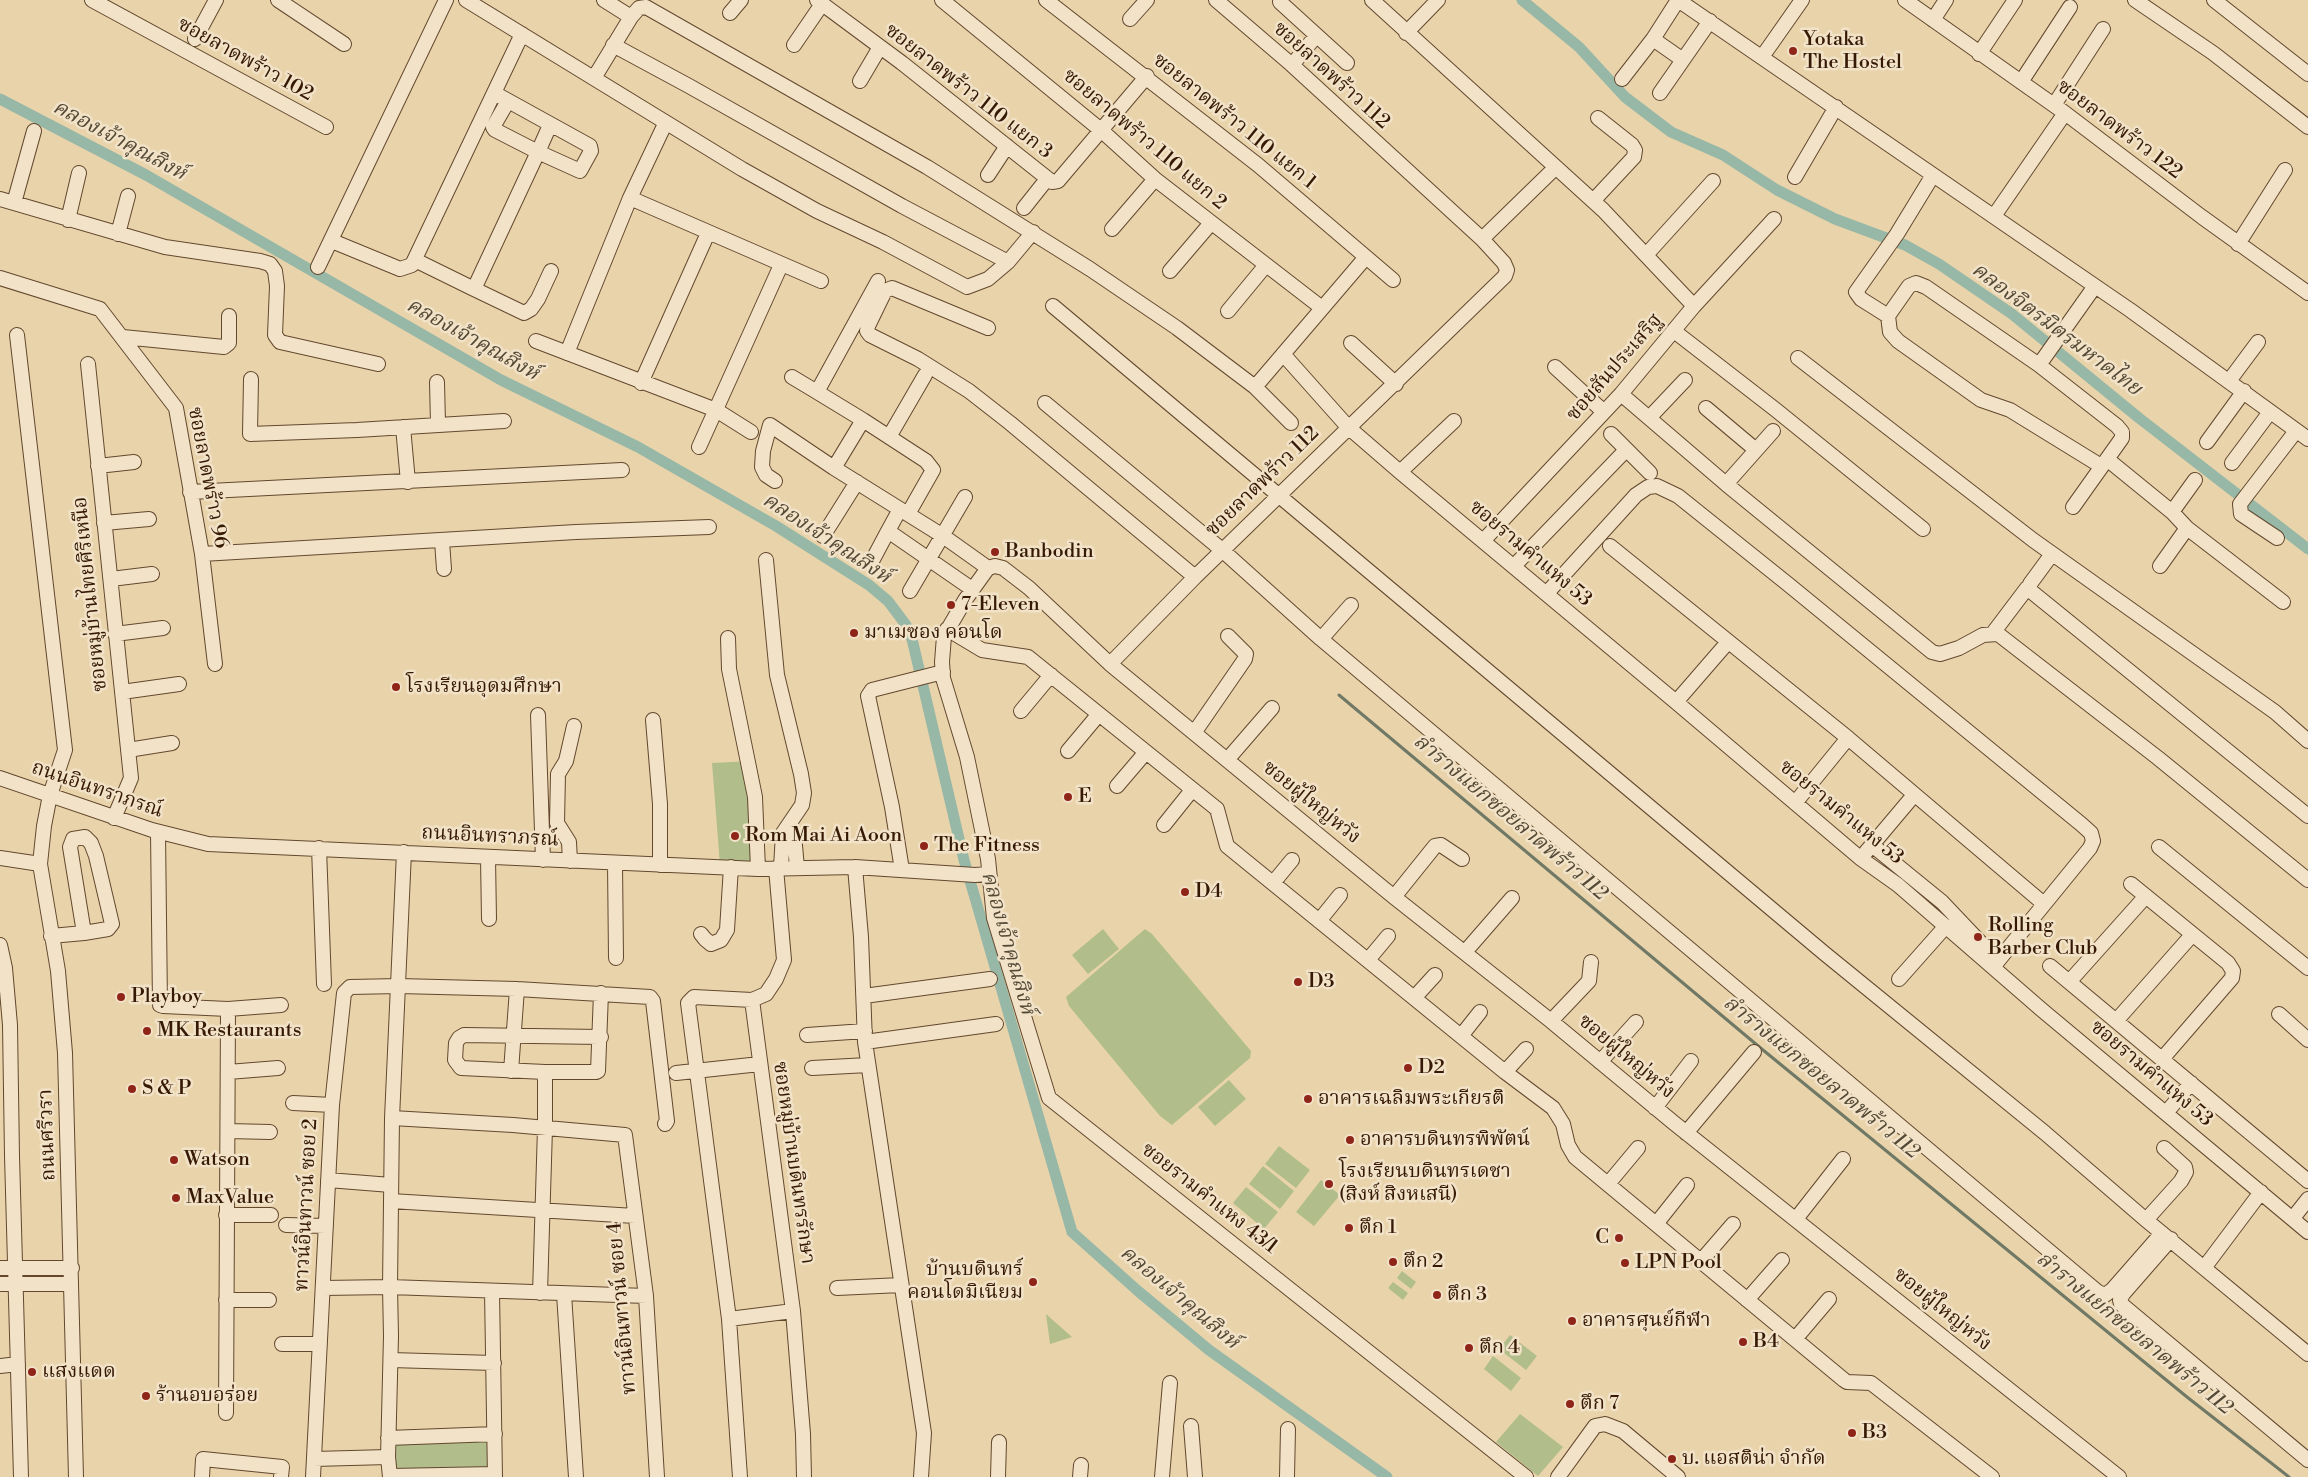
<!DOCTYPE html>
<html>
<head>
<meta charset="utf-8">
<style>
  body { margin:0 }
  canvas { display:block; background:#e9d3aa }
</style>
</head>
<body>
<canvas width="2308" height="1477"></canvas>
<script>
const g = document.querySelector('canvas').getContext('2d');
g.lineJoin = 'round';
function fill(path, color) { g.fillStyle = color; g.fill(path, 'evenodd'); }
const shape = rows => new Path2D(rows.map(r => 'M' + r).join(''));
function trace(path, color, width, dash) { g.strokeStyle = color; g.lineWidth = width; g.lineCap = dash ? 'butt' : 'round'; g.setLineDash(dash || []); g.stroke(path); }
function label(font, color, halo, rows, align = 'center') {
  g.font = font + ' "Libre Bodoni","Noto Serif Thai",serif'; g.lineWidth = 5; g.setLineDash([]); g.textBaseline = 'middle'; g.strokeStyle = halo; g.fillStyle = color; for (const [text, x, y, turn = 0] of rows) {
    g.save(); g.translate(x, y); g.rotate((+turn || 0) * Math.PI / 180); g.textAlign = isNaN(turn) ? turn : align; if (halo) g.strokeText(text, 0, 0); g.fillText(text, 0, 0); g.restore();
  }
}
fill(shape([
  [752,761,758,869,720,865,712,763],
  [1103,929,1119,949,1088,974,1072,955],
  [1145,929,1152,934,1251,1051,1250,1058,1172,1125,1160,1116,1069,1006,1066,997],
  [1229,1080,1246,1099,1215,1126,1198,1107],
  [1279,1146,1310,1170,1296,1188,1265,1164],
  [1263,1166,1294,1191,1280,1209,1249,1184],
  [1321,1180,1340,1195,1314,1226,1296,1212],
  [1246,1187,1278,1212,1264,1229,1233,1203],
  [1402,1271,1416,1282,1411,1289,1397,1278],
  [1393,1282,1408,1293,1403,1300,1388,1288],
  [1046,1314,1072,1337,1050,1344],
  [1510,1335,1537,1356,1526,1370,1499,1349],
  [1493,1356,1521,1378,1511,1391,1484,1369],
  [1520,1414,1563,1447,1538,1476,1496,1442],
  [493,1438,493,1471,390,1472,390,1440]
]), '#b1be8c');
trace(shape([
  [1339,695,1763,1050,2187,1397,2289,1477]
]), '#707866', 3);
trace(shape([
  [1522,0,1579,47,1625,97,1671,132,1723,155,1777,190,1835,219,1905,245,1939,264,2012,314,2139,418,2308,549],
  [0,99,146,175,501,380,638,447,776,526,869,585,888,601,906,625,912,639,964,860,1072,1232,1138,1291,1209,1350,1387,1477]
]), '#97b8a7', 11);
const minor = shape([
  [92,0,326,127],
  [278,0,344,44],
  [466,0,742,169,817,211,883,242,967,287,988,279,1008,262,1033,232],
  [604,0,631,17],
  [817,0,902,63,1052,182,1058,181,1147,76],
  [942,0,1102,131,1155,179,1322,308],
  [1046,0,1258,165,1393,280],
  [1372,0,1603,210,1694,306],
  [1678,0,2130,310,2308,439],
  [1905,0,2065,113,2202,217,2308,293],
  [2135,0,2213,53,2308,127],
  [2214,0,2308,74],
  [1280,2,1347,63],
  [730,13,741,0],
  [1130,19,1147,0],
  [1933,20,1946,0],
  [1406,33,1438,0],
  [195,39,216,0],
  [1653,39,1683,60],
  [613,45,689,86,902,206,1008,262],
  [794,45,822,4],
  [1979,54,2015,0],
  [1762,57,1802,0],
  [1292,65,1316,36],
  [594,78,631,17,639,8,646,7,927,167,1090,269,1177,328,1255,387,1291,423],
  [1622,79,1653,39,1678,0],
  [860,81,880,47],
  [2021,82,2070,7],
  [494,93,590,146,591,151,580,171,538,152,474,289,524,313,531,309,538,299,551,271],
  [1660,93,1710,21],
  [508,101,493,127,495,130,538,152,550,125],
  [2054,105,2103,29],
  [988,175,1007,146],
  [1795,177,1836,107],
  [630,198,821,281],
  [0,199,165,247,260,261,270,264,275,271,277,286,275,335,280,342,378,364],
  [1593,201,1634,157,1635,150,1632,145,1598,118],
  [14,203,34,131],
  [1024,208,1047,179],
  [1994,216,2065,113],
  [68,220,79,173],
  [1112,229,1155,179],
  [118,234,128,196],
  [1482,239,1555,168],
  [332,241,400,269,412,265,522,34],
  [2238,244,2285,170],
  [1646,255,1713,181],
  [415,260,474,289],
  [318,267,446,0],
  [1170,271,1211,223],
  [0,278,100,309,176,408,202,554,215,664],
  [878,281,817,392,863,420,834,468,943,536,988,568],
  [1053,306,1824,953,2045,1133,2146,1220,2308,1354],
  [1228,311,1266,265],
  [1888,316,1861,299,1856,292,1897,234,1933,175],
  [988,328,892,288,885,291,868,326,867,331,870,335,918,359,969,391,1010,423,1195,577],
  [1674,331,1776,410,1923,529],
  [17,335,65,750,50,795,44,826,40,864,58,971,65,1053,76,1477],
  [123,337,224,347,229,343,229,316],
  [536,341,716,410,751,432],
  [1351,343,1396,384],
  [567,353,630,198,665,124],
  [1283,354,1348,427,1400,472,1676,702,1860,858,1898,885,2042,1010,2308,1232],
  [1798,358,2033,540,2275,712,2308,741],
  [88,364,131,778,114,818],
  [2039,365,2095,286],
  [1555,367,1604,412],
  [792,377,817,392],
  [251,379,250,434,357,430,504,421],
  [2229,381,2258,342],
  [437,382,438,424],
  [641,383,708,233],
  [1255,387,1366,257],
  [1621,394,1726,484,1932,652,1940,654,1959,648,1983,635,1998,634,2158,758,2308,880],
  [1045,403,1222,550,1321,639,2098,1292,2105,1295,2112,1290,2162,1233],
  [1706,408,1756,450],
  [1649,418,1685,380],
  [863,420,926,461,933,470,908,514],
  [403,427,408,482],
  [1611,434,1650,473],
  [889,437,925,375],
  [2207,442,2244,391],
  [699,447,781,265],
  [2107,459,2172,512,2187,528,2283,602],
  [2232,463,2270,412],
  [98,466,134,462],
  [1400,472,1454,421],
  [775,481,766,475,762,467,763,451,770,425,834,468],
  [1726,484,1773,431],
  [190,492,622,470],
  [2073,507,2122,438,2122,432,2117,426,2039,365,1926,287,1916,283,1909,286,1888,316,1890,332,1898,341,1981,400,2010,410,2101,466],
  [900,509,888,531,972,589],
  [2172,512,2195,480],
  [104,523,149,519],
  [823,536,857,482],
  [2277,538,2241,514,2240,504,2296,431],
  [442,541,444,569],
  [1483,541,1621,394,1694,306,1774,219],
  [1610,546,1848,738,2044,904],
  [202,554,576,532,709,527],
  [766,560,777,675,801,774,804,793,802,805,783,833,781,868],
  [871,563,888,531],
  [1514,566,1626,450],
  [2160,566,2187,528],
  [111,579,152,574],
  [2030,584,2052,554],
  [910,591,965,497],
  [1547,593,1636,495,1648,487,1657,486,1678,496,1789,585,2081,824,2091,833,2093,841,2090,848,1993,967],
  [947,629,982,650,1028,657,1217,809,1227,846,1505,1072,1553,1108,1563,1124,1568,1145,1575,1157,1844,1380,1847,1382,1871,1383,1992,1477],
  [1993,633,2027,588,2308,816],
  [115,634,163,628],
  [728,638,729,669,755,797,758,869],
  [1321,639,1351,605],
  [1110,664,1195,577,1505,276,1507,270,1504,263,1482,239,1292,65,1216,0],
  [122,692,179,684],
  [1676,702,1728,642],
  [1021,711,1051,675],
  [538,715,543,860],
  [653,720,660,804,660,865],
  [1194,733,1245,659,1246,654,1228,636],
  [128,750,172,743],
  [1068,751,1099,714],
  [1227,760,1272,708],
  [0,778,152,830,208,844,758,869,855,867,975,875,989,874],
  [1117,786,1146,752],
  [1795,803,1848,738],
  [790,825,794,834,797,868],
  [1164,825,1192,790],
  [158,832,160,1005,163,1006,228,1009,281,1005],
  [1872,845,1942,902,1998,961],
  [2159,847,2308,968],
  [319,848,324,984],
  [1866,852,1914,795],
  [0,858,40,864],
  [488,858,489,919],
  [570,861,569,842,557,823,558,774,566,761,574,726],
  [615,863,616,958],
  [855,867,861,937,865,1042,924,1433,921,1477],
  [776,868,784,960,776,979,766,994,752,1000,793,1311,803,1434,804,1477],
  [902,870,892,807,868,696,872,690,943,672],
  [1273,883,1292,860],
  [2131,884,2228,963,2233,971,2232,978,2162,1059],
  [1394,897,1435,846,1441,845,1462,859],
  [1319,921,1340,895],
  [701,934,705,939,711,944,721,940,727,930,731,867],
  [51,936,84,933,108,929,112,924,96,856,91,843,85,837,73,839,70,847,84,933],
  [0,945,5,968,10,1025,12,1156,21,1477],
  [1465,952,1512,898],
  [1368,960,1388,936],
  [2050,966,2308,1181],
  [1899,979,1946,926],
  [2069,982,2146,896],
  [864,996,990,979],
  [1414,998,1435,975],
  [2279,1014,2308,1040],
  [1551,1021,1589,981,1591,962],
  [2116,1021,2192,935],
  [807,1035,865,1031],
  [1461,1036,1480,1012],
  [865,1042,996,1024],
  [1600,1062,1636,1022],
  [812,1068,868,1065],
  [511,1071,517,989],
  [228,1072,278,1068],
  [545,1072,461,1068,455,1060,456,1043,459,1038,464,1035,601,1037],
  [1505,1072,1526,1049],
  [676,1073,760,1064],
  [293,1103,332,1105],
  [1655,1108,1691,1061],
  [2166,1113,2191,1083],
  [392,1118,513,1125,625,1135,646,1296,657,1477],
  [228,1131,270,1132],
  [1686,1133,1754,1052],
  [328,1180,391,1185],
  [1608,1184,1638,1148],
  [391,1201,635,1216],
  [226,1215,271,1215],
  [2293,1218,2308,1199],
  [1796,1219,1843,1159],
  [2146,1220,2181,1181,2186,1172,2185,1167,2164,1148],
  [1656,1224,1687,1185],
  [286,1225,326,1226],
  [2171,1239,2123,1294,2120,1300,2121,1304,2308,1460],
  [1701,1261,1733,1224],
  [0,1268,72,1268],
  [2204,1268,2261,1192],
  [0,1284,71,1284],
  [323,1288,390,1287,646,1296],
  [837,1288,901,1285],
  [492,1291,495,1477],
  [540,1293,545,1128,545,1072,596,1072,598,1071,601,993],
  [564,1294,576,1477],
  [226,1300,269,1300],
  [1747,1300,1782,1260],
  [729,1319,793,1311],
  [1795,1339,1829,1299],
  [282,1344,320,1344],
  [391,1360,494,1363],
  [0,1366,18,1364],
  [226,1413,228,1009],
  [1191,1426,1195,1477],
  [388,1438,495,1434],
  [314,1459,388,1457],
  [390,1476,495,1474],
  [202,1477,203,1459,282,1467,281,1477],
  [313,1477,332,1105,344,993,350,987,399,986,517,989,650,997,653,1001,667,1121,665,1124],
  [390,1477,388,1457,391,1336,390,1287,392,1118,404,852],
  [740,1477,729,1319,688,1003,694,997,752,1000],
  [998,1477,999,1442],
  [1080,1477,1081,1465],
  [1162,1477,1170,1383],
  [1287,1477,1288,1429],
  [1526,1477,1049,1098,994,918,988,859,967,757,943,678,942,662,944,636,965,600,988,568,995,566,1003,568,1029,588,1110,664,1394,897,1551,1021,1674,1123,2119,1477],
  [1558,1477,1595,1426,1605,1424,1623,1431,1678,1477]
]);
trace(minor, '#63482e', 16);
trace(minor, '#f1e2c8', 14);
for (const [x, y, r, color] of [
  [1793,51,5,"#8f2418"],
  [995,552,5,"#8f2418"],
  [951,605,5,"#8f2418"],
  [854,633,5,"#8f2418"],
  [396,687,5,"#8f2418"],
  [1068,797,5,"#8f2418"],
  [735,836,5,"#8f2418"],
  [924,846,5,"#8f2418"],
  [1185,892,5,"#8f2418"],
  [1978,937,5,"#8f2418"],
  [1298,982,5,"#8f2418"],
  [121,997,5,"#8f2418"],
  [147,1031,5,"#8f2418"],
  [1408,1068,5,"#8f2418"],
  [132,1089,5,"#8f2418"],
  [1308,1099,5,"#8f2418"],
  [1350,1140,5,"#8f2418"],
  [174,1160,5,"#8f2418"],
  [1329,1184,5,"#8f2418"],
  [176,1198,5,"#8f2418"],
  [1349,1228,5,"#8f2418"],
  [1619,1238,5,"#8f2418"],
  [1393,1262,5,"#8f2418"],
  [1625,1263,5,"#8f2418"],
  [1033,1282,5,"#8f2418"],
  [1437,1295,5,"#8f2418"],
  [1572,1321,5,"#8f2418"],
  [1743,1342,5,"#8f2418"],
  [1469,1348,5,"#8f2418"],
  [32,1372,5,"#8f2418"],
  [146,1396,5,"#8f2418"],
  [1570,1404,5,"#8f2418"],
  [1852,1433,5,"#8f2418"],
  [1672,1459,5,"#8f2418"]
]) { const dot = new Path2D(); dot.arc(x, y, r, 0, 2 * Math.PI); g.fillStyle = color; g.fill(dot); trace(dot, '#f1e2c8', 2); }
label('20px', '#361904', '#f1e2c8', [
  ["Yotaka",1803,40],
  ["The Hostel",1803,63],
  ["Banbodin",1005,552],
  ["7-Eleven",961,605],
  ["มาเมซอง คอนโด",864,633],
  ["โรงเรียนอุดมศึกษา",406,687],
  ["E",1078,797],
  ["Rom Mai Ai Aoon",745,836],
  ["The Fitness",934,846],
  ["D4",1195,892],
  ["Rolling",1988,926],
  ["Barber Club",1988,949],
  ["D3",1308,982],
  ["Playboy",131,997],
  ["MK Restaurants",157,1031],
  ["D2",1418,1068],
  ["S & P",142,1089],
  ["อาคารเฉลิมพระเกียรติ",1318,1099],
  ["อาคารบดินทรพิพัตน์",1360,1140],
  ["Watson",184,1160],
  ["โรงเรียนบดินทรเดชา",1339,1172],
  ["(สิงห์ สิงหเสนี)",1339,1195],
  ["MaxValue",186,1198],
  ["ตึก 1",1359,1228],
  ["C",1609,1238,"right"],
  ["ตึก 2",1403,1262],
  ["LPN Pool",1635,1263],
  ["บ้านบดินทร์",1023,1270,"right"],
  ["คอนโดมิเนียม",1023,1293,"right"],
  ["ตึก 3",1447,1295],
  ["อาคารศุนย์กีฬา",1582,1321],
  ["B4",1753,1342],
  ["ตึก 4",1479,1348],
  ["แสงแดด",42,1372],
  ["ร้านอบอร่อย",156,1396],
  ["ตึก 7",1580,1404],
  ["B3",1862,1433],
  ["บ. แอสติน่า จำกัด",1682,1459]
], 'left');
label('20px', '#361904', '#f1e2c8', [
  ["ซอยลาดพร้าว 102",245,60,29],
  ["ซอยลาดพร้าว 112",1331,76,42],
  ["ซอยลาดพร้าว 110 แยก 3",968,92,38],
  ["ซอยลาดพร้าว 110 แยก 1",1234,122,39],
  ["ซอยลาดพร้าว 122",2119,130,37],
  ["ซอยลาดพร้าว 110 แยก 2",1144,140,40],
  ["ซอยสันประเสริฐ",1615,368,-49],
  ["ซอยลาดพร้าว 96",207,478,79],
  ["ซอยลาดพร้าว 112",1263,482,-44],
  ["ซอยรามคำแหง 53",1530,554,40],
  ["ซอยหมู่บ้านไทยศิริเหนือ",91,594,-96],
  ["ถนนอินทราภรณ์",97,790,19],
  ["ซอยผู้ใหญ่หวัง",1311,803,39],
  ["ซอยรามคำแหง 53",1841,813,39],
  ["ถนนอินทราภรณ์",490,837,3],
  ["ซอยผู้ใหญ่หวัง",1626,1057,40],
  ["ซอยรามคำแหง 53",2151,1074,40],
  ["ถนนศรีวรา",48,1135,-92],
  ["ซอยหมู่บ้านบดินทรรักษา",793,1163,82],
  ["ซอยรามคำแหง 43/1",1209,1199,38],
  ["ทาวน์อินทาวน์ ซอย 2",307,1205,-87],
  ["ทาวน์อินทาวน์ ซอย 4",623,1308,-95],
  ["ซอยผู้ใหญ่หวัง",1942,1310,39]
]);
label('italic 21px', '#534935', '#f1e2c8', [
  ["คลองเจ้าคุณสิงห์",119,141,28],
  ["คลองจิตรมิตรมหาดไทย",2056,330,37],
  ["คลองเจ้าคุณสิงห์",472,340,29],
  ["คลองเจ้าคุณสิงห์",826,539,33],
  ["ลำรางแยกซอยลาดพร้าว 112",1510,818,40],
  ["คลองเจ้าคุณสิงห์",1007,943,74],
  ["ลำรางแยกซอยลาดพร้าว 112",1821,1078,39],
  ["คลองเจ้าคุณสิงห์",1179,1298,40],
  ["ลำรางแยกซอยลาดพร้าว 112",2134,1334,39]
]);
</script>
</body>
</html>
